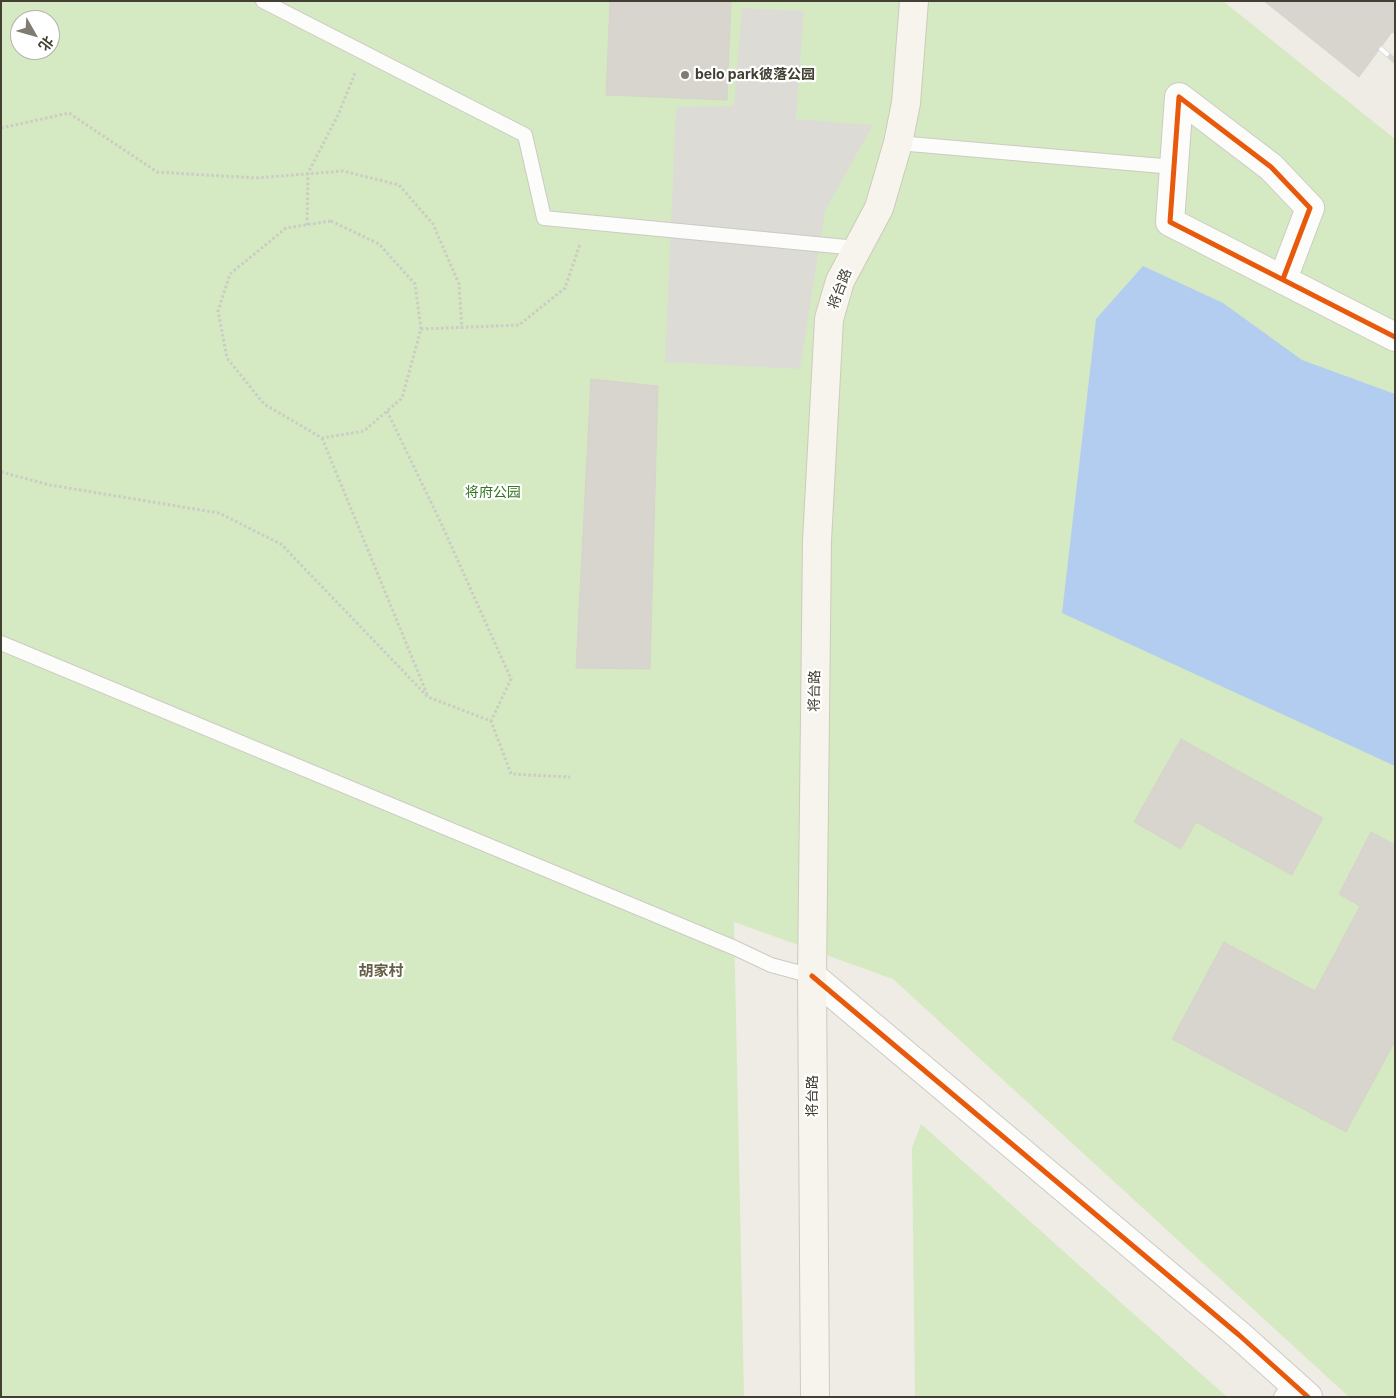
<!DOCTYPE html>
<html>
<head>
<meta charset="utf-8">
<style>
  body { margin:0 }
  #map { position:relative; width:1396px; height:1398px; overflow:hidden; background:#eeece5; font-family:Inter,"Noto Sans SC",sans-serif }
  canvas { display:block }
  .frame { position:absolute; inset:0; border:2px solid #433f32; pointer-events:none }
  .north { position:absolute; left:10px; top:10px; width:50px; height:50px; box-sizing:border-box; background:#fff; border:1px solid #b4b2ad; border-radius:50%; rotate:128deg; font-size:14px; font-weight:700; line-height:20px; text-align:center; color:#433f32 }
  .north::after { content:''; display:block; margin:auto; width:18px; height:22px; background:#7f7c71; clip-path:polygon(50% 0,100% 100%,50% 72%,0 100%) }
</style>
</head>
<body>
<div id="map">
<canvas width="1396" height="1398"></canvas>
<div class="frame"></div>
<div class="north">北</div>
</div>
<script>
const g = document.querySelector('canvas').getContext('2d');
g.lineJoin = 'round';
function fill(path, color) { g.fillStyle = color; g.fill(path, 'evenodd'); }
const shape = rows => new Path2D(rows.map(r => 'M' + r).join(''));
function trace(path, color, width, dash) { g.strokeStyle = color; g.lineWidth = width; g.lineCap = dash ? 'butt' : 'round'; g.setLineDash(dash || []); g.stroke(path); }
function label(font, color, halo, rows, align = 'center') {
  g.font = font + ' Inter,"Noto Sans SC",sans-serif'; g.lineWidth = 4.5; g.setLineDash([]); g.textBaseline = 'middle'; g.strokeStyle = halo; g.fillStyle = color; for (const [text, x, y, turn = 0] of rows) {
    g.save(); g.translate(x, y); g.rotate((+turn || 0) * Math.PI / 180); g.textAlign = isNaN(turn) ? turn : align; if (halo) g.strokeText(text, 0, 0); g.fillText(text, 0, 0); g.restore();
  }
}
fill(shape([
  [1,1,1223,1,1395,139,1395,1397,1349,1397,893,979,734,922,744,1397,1,1397],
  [20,20,50,20,50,50,20,50],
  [921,1124,1145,1324,1227,1397,915,1397,912,1148]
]), '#d5eac2');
fill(shape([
  [742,8,804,11,796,119,873,125,825,211,800,369,665,362,676,107,734,106]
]), '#dddbd5');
fill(shape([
  [1143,266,1223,303,1302,360,1395,394,1395,766,1062,613,1096,319]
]), '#b2cdf0');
const building = shape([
  [610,1,731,1,727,100,606,95,610,1],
  [1264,1,1395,1,1395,34,1392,32,1359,77,1264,1],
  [591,379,658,386,650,669,576,668,591,379],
  [1181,739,1323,818,1292,875,1196,822,1181,849,1134,822,1181,739],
  [1371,832,1395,845,1395,1041,1346,1132,1172,1039,1224,942,1315,991,1360,906,1339,894,1371,832]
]);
fill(building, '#d7d5cd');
trace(building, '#d6d4cb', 1);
const service = shape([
  [263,1,525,135,544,218,857,248],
  [898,143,1174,167],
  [1,643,735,948,771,965,812,976],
  [1281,1397,1291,1382]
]);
const minor = shape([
  [1283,279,1310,208,1271,167,1179,97,1170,222,1395,337],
  [812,976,1239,1335,1308,1397]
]);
const secondary = shape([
  [815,1397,812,976,817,541,829,319,840,281,879,208,898,143,906,103,914,1]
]);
trace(service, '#cccac3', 16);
trace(minor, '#cccac3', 30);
trace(secondary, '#cdcbbb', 30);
trace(shape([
  [1,128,69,113,157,172,256,178,343,171,399,185,433,224,459,284,462,329],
  [331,221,379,244,415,284,421,329,402,398,364,431,322,438,264,404,227,358,218,311,230,274,286,228,331,221],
  [307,225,308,173,339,113,355,73],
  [421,329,519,325,565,288,580,244],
  [387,411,441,523,511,679,491,721],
  [322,438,427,694],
  [1,472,50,485,219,513,281,544,428,697,491,721,511,774,570,777]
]), '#cccbc5', 3, [2.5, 2.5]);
trace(service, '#fcfcfb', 14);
trace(minor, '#fcfcfb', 28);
trace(secondary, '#f6f4ec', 28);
const rail = shape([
  [1380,48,1395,61]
]);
trace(rail, '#d7d7d6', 5.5);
trace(rail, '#fff', 4, [11]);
trace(shape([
  [1283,279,1310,208,1271,167,1179,97,1170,222,1395,337],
  [812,976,1239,1335,1308,1397]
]), '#e8590c', 5);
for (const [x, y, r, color] of [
  [685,75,5,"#7f7c71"]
]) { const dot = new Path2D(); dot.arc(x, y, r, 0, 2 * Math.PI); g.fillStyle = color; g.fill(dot); trace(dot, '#fff', 2); }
label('bold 14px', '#433f32', '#fff', [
  ["belo park彼落公园",695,75]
], 'left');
label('14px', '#433f32', '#fff', [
  ["将台路",840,289,-69],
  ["将台路",815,691,-89],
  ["将台路",813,1096,-90]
]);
label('14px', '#357723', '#fff', [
  ["将府公园",493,493]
]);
label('bold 15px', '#665f48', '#fff', [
  ["胡家村",381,971]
]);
</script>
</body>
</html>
